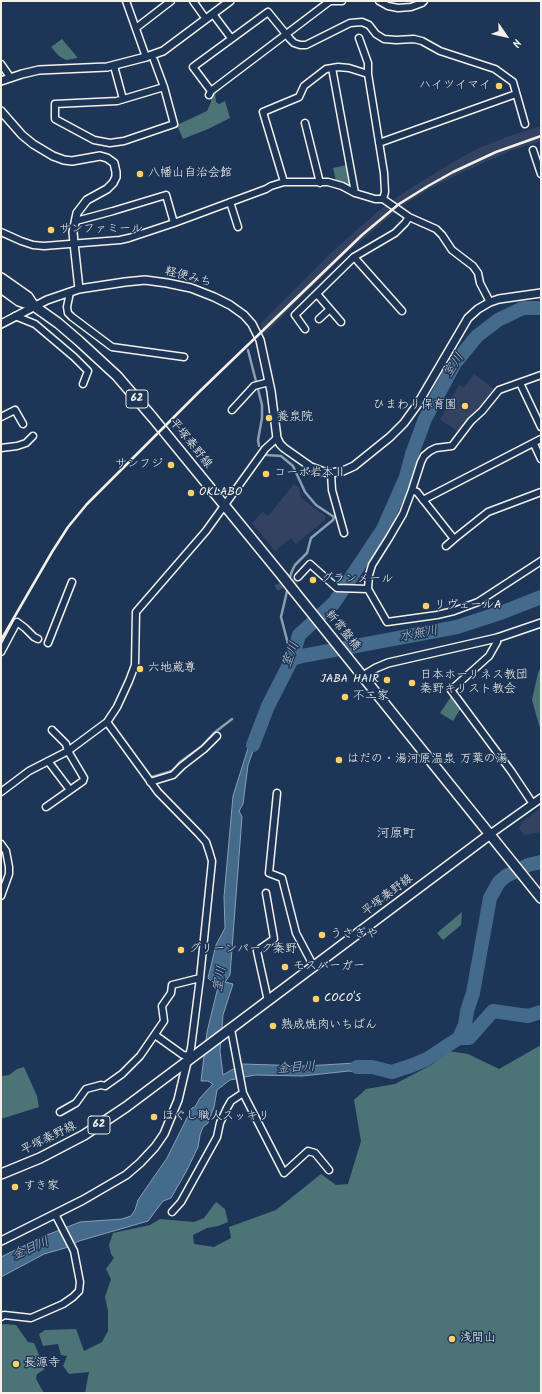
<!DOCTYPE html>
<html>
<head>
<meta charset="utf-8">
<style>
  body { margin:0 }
  #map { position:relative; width:542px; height:1394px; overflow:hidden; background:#1d3557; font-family:Kalam,sans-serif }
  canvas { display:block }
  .frame { position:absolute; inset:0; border:2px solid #f4f1e8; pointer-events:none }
  .north { position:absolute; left:486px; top:16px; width:40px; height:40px; -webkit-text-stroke:3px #1d3557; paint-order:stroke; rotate:124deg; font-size:11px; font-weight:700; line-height:16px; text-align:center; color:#f4f1e8 }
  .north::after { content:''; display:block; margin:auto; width:14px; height:18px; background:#f4f1e8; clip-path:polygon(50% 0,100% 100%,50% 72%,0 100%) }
</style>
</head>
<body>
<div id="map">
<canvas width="542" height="1394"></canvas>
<div class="frame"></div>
<div class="north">N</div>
</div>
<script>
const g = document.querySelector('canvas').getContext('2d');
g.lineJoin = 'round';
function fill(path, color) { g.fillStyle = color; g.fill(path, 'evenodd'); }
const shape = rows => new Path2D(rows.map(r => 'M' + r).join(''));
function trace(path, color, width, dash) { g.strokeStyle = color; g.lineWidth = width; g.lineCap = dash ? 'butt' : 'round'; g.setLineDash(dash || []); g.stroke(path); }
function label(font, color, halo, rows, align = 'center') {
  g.font = font + ' Kalam,"Klee One",sans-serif'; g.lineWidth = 3; g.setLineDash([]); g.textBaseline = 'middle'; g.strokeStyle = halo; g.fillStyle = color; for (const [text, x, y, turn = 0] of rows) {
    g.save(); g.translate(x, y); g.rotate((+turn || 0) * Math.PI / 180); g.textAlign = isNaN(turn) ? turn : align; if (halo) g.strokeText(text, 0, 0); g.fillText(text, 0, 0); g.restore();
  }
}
fill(shape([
  [541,126,541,141,510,151,459,174,429,189,408,202,383,222,341,258,265,334,260,324,332,252,376,213,400,195,451,163,481,147,507,137],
  [474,374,495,390,459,432,440,420,459,385,464,388],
  [294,484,299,487,301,498,325,516,325,520,296,544,291,538,275,551,252,523,263,511,268,516],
  [541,808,541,832,525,835,519,829,522,822]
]), '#334260');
fill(shape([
  [62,39,78,58,66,60,59,56,51,47],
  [215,91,216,102,219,104,225,101,230,118,208,129,183,139,177,125,207,111,211,102,211,94],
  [347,165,351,184,349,187,342,183,336,181,333,168],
  [541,667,541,729,539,725,532,700,538,673],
  [452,695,461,708,453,721,440,713],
  [462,912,461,925,443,940,437,933],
  [541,1045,541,1393,85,1393,89,1372,69,1374,63,1366,67,1356,61,1355,58,1344,43,1346,39,1334,45,1330,76,1329,84,1351,102,1342,108,1331,108,1311,105,1297,111,1279,106,1269,114,1258,111,1254,109,1245,113,1233,150,1225,160,1219,194,1222,204,1218,216,1202,225,1209,228,1222,218,1226,207,1228,193,1235,194,1244,214,1247,231,1238,229,1227,276,1210,321,1174,336,1185,348,1184,361,1141,354,1100,366,1089,395,1084,433,1064,448,1051,468,1054,499,1069],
  [24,1067,37,1096,39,1107,1,1119,1,1076,9,1075,17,1069],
  [4,1324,16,1325,28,1342,34,1343,45,1369,37,1374,36,1379,44,1393,1,1393,1,1325]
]), '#4c7477');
const water = shape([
  [255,726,261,729,248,765,243,804,239,811,242,817,230,975,225,982,233,984,223,1015,220,1051,223,1075,242,1064,306,1066,372,1062,379,1067,357,1072,349,1071,302,1076,255,1075,230,1080,217,1090,214,1107,208,1123,203,1127,200,1135,198,1147,187,1170,171,1198,163,1201,148,1221,79,1241,65,1248,44,1254,1,1277,1,1257,42,1237,80,1222,122,1219,131,1216,135,1210,138,1200,167,1158,192,1108,195,1107,200,1098,213,1084,208,1081,201,1081,207,1032,218,987,208,978,216,945,225,928,224,897,233,796,255,726]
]);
fill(water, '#446a8c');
trace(water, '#8aa0b1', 1);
trace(shape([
  [248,350,262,405,262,418,258,440,259,446],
  [266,455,281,456,293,466,305,492,316,505,334,517,333,520,311,538,307,553,295,565,292,571,289,580],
  [288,587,281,617,292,659],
  [152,777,172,771,180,762,202,746,214,733,232,719]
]), '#8aa0b1', 2.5);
trace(shape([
  [292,659,302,656,457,627,503,612,541,597],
  [253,745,268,706,292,659,299,635,334,603,383,529,406,477,412,454,425,419,455,363,477,336,498,320,523,308,541,308],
  [459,1038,469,1038,493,1011,528,1016,541,1012],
  [357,1067,372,1067,392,1072,413,1065,427,1059,459,1038,465,1025,467,1011,473,993,490,898,499,882,506,876,528,865,541,862]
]), '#446a8c', 14);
trace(shape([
  [276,588,284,584,291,586,298,577]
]), '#3d516d', 6, [6, 3]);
const minor = shape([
  [126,1,146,57],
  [193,1,203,15],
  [379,1,388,6,398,8,411,7,422,3,424,1],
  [213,14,231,38],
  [136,28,171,1],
  [359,38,368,63,368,74,384,173,385,192,383,199],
  [154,60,164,87,174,124,124,141,110,143,94,140,55,119,55,104,117,101,164,87],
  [1,64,10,77],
  [114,66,123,99],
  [332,68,355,193],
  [211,91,193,67,268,12,290,39,294,43,300,45,306,45,350,23,362,22,369,25,376,34,384,39,396,40,414,39,422,41,440,51,495,69,513,82,525,124],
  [209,95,211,91,330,1,342,1],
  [305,123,320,183],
  [379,143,516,94],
  [533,150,541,174],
  [284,182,263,112,299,97,304,86,326,69,338,67,349,68,368,74],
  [230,202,238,227],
  [76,221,113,211,166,195,174,223],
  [1,232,21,241,33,245,44,246,120,240,129,238,174,223,266,189,271,186,284,182,328,182,342,186,355,193,375,199,383,199,409,217,436,229,442,235,452,250,473,266,478,273,480,283,490,302],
  [354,257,402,311],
  [70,292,67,307,68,313,72,317,112,347,184,357],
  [317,294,341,322],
  [15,316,35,324,74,357,88,371,83,384],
  [319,319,330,309],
  [305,329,295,315,354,257,395,233,405,223,409,217],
  [541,375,499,390,482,411,471,421,452,446,436,448,430,451,424,456,421,462,412,490,403,514,389,538,372,565,369,575,368,589,387,622,437,615,454,611,478,602,541,561],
  [520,383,541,427],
  [232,410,254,386,269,382],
  [1,417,15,410,23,424],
  [534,444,541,459],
  [1,448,17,446,26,443,33,436],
  [331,473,332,490,344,533],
  [412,490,417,492,454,539,488,512,541,492],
  [423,500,541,439],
  [446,546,454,539],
  [298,577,310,564,337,588,368,589],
  [497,638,497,642,489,656,451,690,511,771,533,804],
  [48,643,72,582],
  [1,652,17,622,25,628,34,637,38,639],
  [107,722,158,792,198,833,206,842,209,851,212,861,200,978,191,1048,188,1060],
  [48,761,70,790],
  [150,782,173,775,182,766,204,749,217,736],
  [1,792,29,771,68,751,107,722,117,707,129,681,135,665,136,612,206,531,265,449,277,438],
  [277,793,269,873,282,878,296,933,314,967],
  [46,807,83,781,84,778,68,751,66,744,52,730],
  [1,844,6,851,9,867,9,874,1,896],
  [266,893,274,939,257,951,268,1001],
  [231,1029,243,1093,284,1173,308,1151,315,1153,329,1170],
  [155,1035,183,1055,189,1056],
  [60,1112,76,1103,86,1089,101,1085,105,1086,122,1074,140,1056,164,1021,162,1006,171,993,172,985,200,978],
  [172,1212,181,1202,217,1137,220,1123,227,1108,231,1101,243,1093],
  [1,1317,4,1315,31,1318,63,1304,73,1297,79,1291,80,1282,74,1251,55,1214]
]);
const tertiary = shape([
  [1,81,22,74,39,70,107,67,146,57,163,51,230,1],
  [1,111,22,135,33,144,53,156,64,160,72,161,100,156,107,158,114,163,116,172,116,177,113,183,107,189,87,200,77,213,73,232,74,243,79,289],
  [1,324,47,300,79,289,125,282,145,280,167,283,191,288,214,297,230,305,244,315,252,324,260,340,271,391,277,438,280,444,284,448,311,467,324,472,331,473,343,471,354,466,390,437,404,423,417,405,468,318,478,309,490,302,499,299,541,293],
  [363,676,376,668,388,663,497,638,541,623],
  [489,835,541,798],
  [1,1241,83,1200,126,1175,140,1163,155,1147,164,1134,178,1100,187,1062]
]);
const primary = shape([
  [1,278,28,297,34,306],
  [1,288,19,301,34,306,58,323,79,341,117,376,153,418,283,577],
  [294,591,541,898],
  [1,1174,40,1158,84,1135,126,1107,489,835]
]);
trace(minor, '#f4f1e8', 9);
trace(tertiary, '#f4f1e8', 10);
trace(primary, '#f4f1e8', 12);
trace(minor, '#1d3557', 6);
trace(tertiary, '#1d3557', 7);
trace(primary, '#1d3557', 9);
trace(shape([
  [1,640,52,552,68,527,87,504,198,393,362,235,399,204,428,186,453,172,496,152,541,136]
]), '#f4f1e8', 2.5);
const primaryBridge = shape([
  [283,577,294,591]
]);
trace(primaryBridge, '#f4f1e8', 12, []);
trace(primaryBridge, '#1d3557', 9);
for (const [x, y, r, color] of [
  [499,86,4,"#ffd166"],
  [140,174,4,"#ffd166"],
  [51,230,4,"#ffd166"],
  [465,406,4,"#ffd166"],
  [269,418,4,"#ffd166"],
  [171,465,4,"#ffd166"],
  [266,474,4,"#ffd166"],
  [191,493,4,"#ffd166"],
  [313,580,4,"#ffd166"],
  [426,606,4,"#ffd166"],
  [140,669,4,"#ffd166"],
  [387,680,4,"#ffd166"],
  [412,683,4,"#ffd166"],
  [345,697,4,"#ffd166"],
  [339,760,4,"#ffd166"],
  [322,935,4,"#ffd166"],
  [181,950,4,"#ffd166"],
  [285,967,4,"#ffd166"],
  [316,999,4,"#ffd166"],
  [273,1026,4,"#ffd166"],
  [154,1117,4,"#ffd166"],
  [15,1187,4,"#ffd166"],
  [452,1339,4,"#ffd166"],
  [16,1364,4,"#ffd166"]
]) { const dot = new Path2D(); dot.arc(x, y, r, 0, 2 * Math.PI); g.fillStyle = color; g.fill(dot); trace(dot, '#1d3557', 1.5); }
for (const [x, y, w] of [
  [137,399,22],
  [99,1125,22]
]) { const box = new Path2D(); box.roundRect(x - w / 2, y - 9, w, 18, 3); g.fillStyle = '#1d3557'; g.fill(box); trace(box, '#f4f1e8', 1); }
label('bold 11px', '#f4f1e8', null, [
  ["62",137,399],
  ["62",99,1125]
]);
label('12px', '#f4f1e8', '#1d3557', [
  ["ハイツイマイ",491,86,"right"],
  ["八幡山自治会館",148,174],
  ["サンファミール",59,230],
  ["ひまわり保育園",457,406,"right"],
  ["養泉院",277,418],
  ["サンフジ",163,465,"right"],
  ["コーポ岩本Ⅱ",274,474],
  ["OKLABO",199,493],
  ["グランメール",321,580],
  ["リヴェールA",434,606],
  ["六地蔵尊",148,669],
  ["日本ホーリネス教団",420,676],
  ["秦野キリスト教会",420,690],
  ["JABA HAIR",379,680,"right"],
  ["不二家",353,697],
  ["はだの・湯河原温泉 万葉の湯",347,760],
  ["うさぎや",330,935],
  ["グリーンパーク秦野",189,950],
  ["モスバーガー",293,967],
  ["COCO'S",324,999],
  ["熟成焼肉いちばん",281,1026],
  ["ほぐし職人スッキリ",162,1117],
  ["すき家",23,1187],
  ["浅間山",460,1339],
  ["長源寺",24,1364]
], 'left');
label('12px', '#f4f1e8', '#1d3557', [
  ["軽便みち",188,278,15],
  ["平塚秦野線",190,444,51],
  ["新常盤橋",342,631,51],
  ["平塚秦野線",388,896,-37],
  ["平塚秦野線",49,1139,-26]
]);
label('italic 13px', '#b6c2c8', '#1d3557', [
  ["室川",455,366,-57],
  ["水無川",419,635,-11],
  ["室川",292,655,-69],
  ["室川",221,979,-80],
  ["金目川",296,1069,-4],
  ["金目川",31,1250,-23]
]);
label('13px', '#f4f1e8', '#1d3557', [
  ["河原町",396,835]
]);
</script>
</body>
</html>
